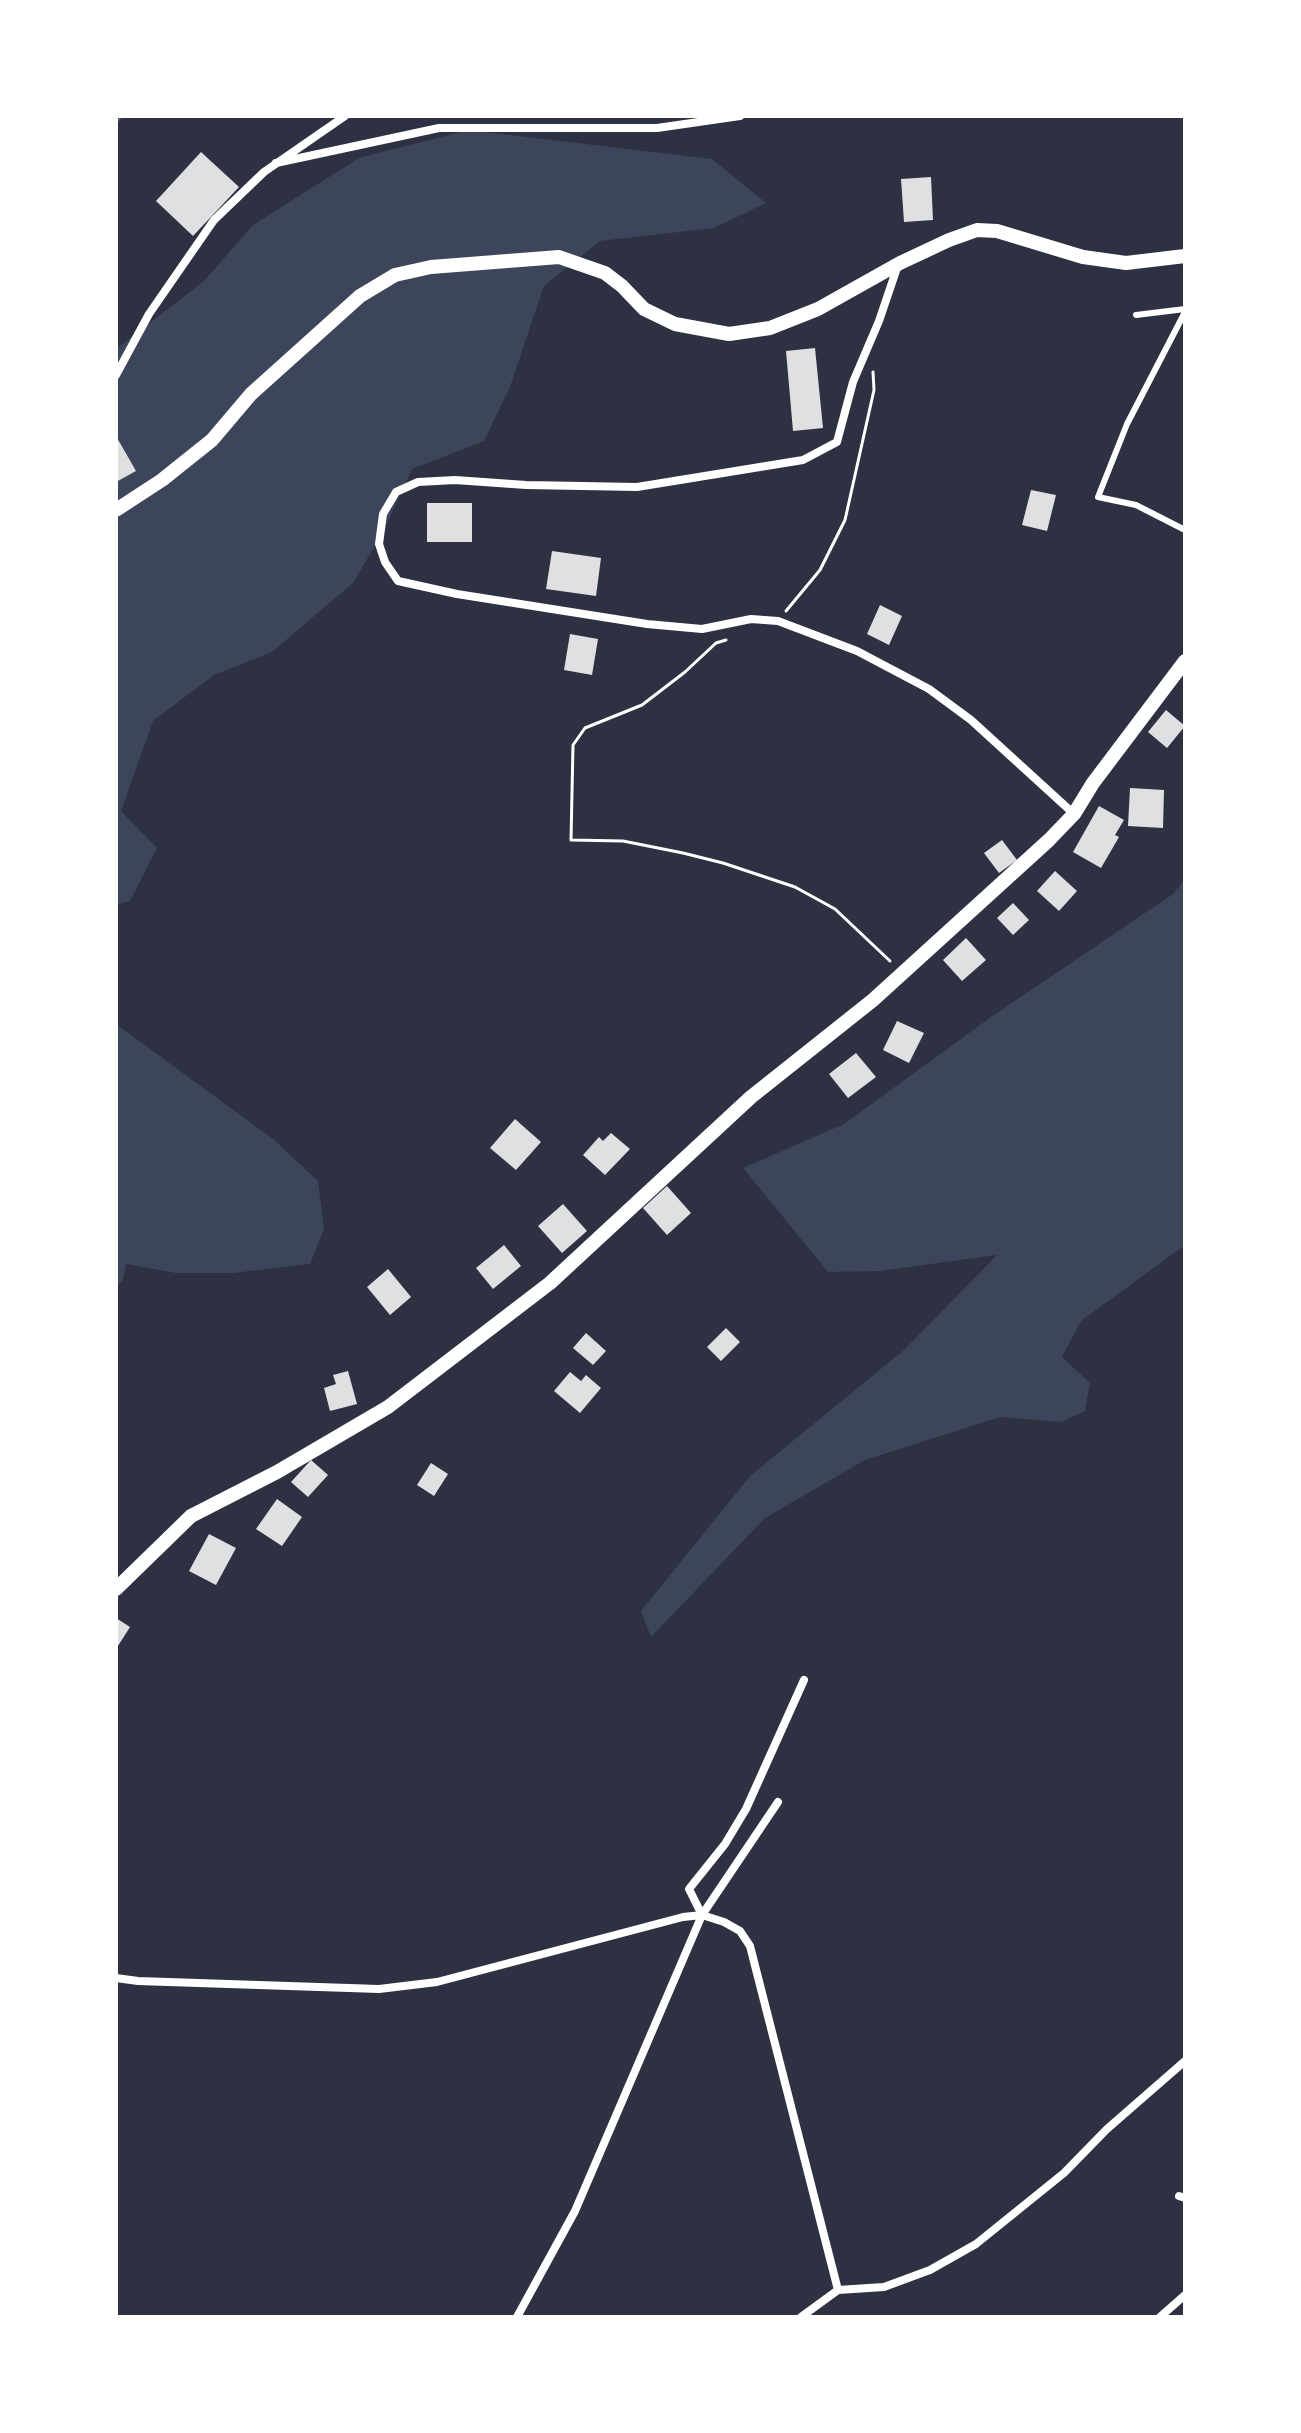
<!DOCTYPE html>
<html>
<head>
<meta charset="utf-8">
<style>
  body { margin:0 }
  #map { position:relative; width:1301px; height:2433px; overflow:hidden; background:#2d3142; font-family:"Titillium Web",sans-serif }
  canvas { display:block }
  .frame { position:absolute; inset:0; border:118px solid #fff; pointer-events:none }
</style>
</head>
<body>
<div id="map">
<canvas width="1301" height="2433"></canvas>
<div class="frame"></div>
</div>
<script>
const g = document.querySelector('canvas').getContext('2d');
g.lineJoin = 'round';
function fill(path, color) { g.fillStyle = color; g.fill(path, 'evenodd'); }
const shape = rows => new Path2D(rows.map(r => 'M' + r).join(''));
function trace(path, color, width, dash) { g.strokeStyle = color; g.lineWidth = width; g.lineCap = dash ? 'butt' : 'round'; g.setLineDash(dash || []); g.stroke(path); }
fill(shape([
  [468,130,712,159,766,203,714,228,600,241,544,286,510,387,484,441,412,469,383,532,353,583,272,652,214,675,153,721,121,811,157,848,130,901,116,905,116,349,204,281,253,225,359,158],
  [1185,879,1185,1245,1081,1321,1062,1357,1090,1383,1085,1411,1062,1422,1000,1417,865,1460,765,1518,651,1637,641,1611,750,1476,904,1350,997,1255,880,1271,828,1272,743,1168,844,1124,991,1017,1173,894],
  [116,1024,273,1139,318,1181,324,1229,310,1264,233,1273,176,1273,126,1264,123,1280,116,1286]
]), '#3c4559');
trace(shape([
  [116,120,119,116]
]), '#4f5d75', 6);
fill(shape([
  [201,152,239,187,193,236,156,201],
  [931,177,933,220,904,222,901,179],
  [815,348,823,428,793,431,786,351],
  [116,436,136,471,116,482],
  [1031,490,1056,495,1047,531,1022,525],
  [427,503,472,503,472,542,427,542],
  [552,551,601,558,596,596,546,589],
  [880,605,902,616,889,645,867,634],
  [570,634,598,639,592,675,564,670],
  [1166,710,1185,726,1167,748,1148,732],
  [1130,788,1164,790,1163,828,1128,826],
  [1099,806,1124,820,1115,835,1119,837,1101,868,1073,852],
  [1002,840,1017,860,999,873,984,853],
  [1055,871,1077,891,1059,911,1037,891],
  [1013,903,1029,920,1013,935,997,918],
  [966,938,986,960,962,981,943,960],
  [897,1021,924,1033,909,1063,883,1050],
  [856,1053,876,1077,848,1098,829,1074],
  [515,1119,541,1142,516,1170,490,1148],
  [611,1133,630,1149,605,1175,583,1155,599,1137,603,1141],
  [667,1186,691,1213,667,1235,643,1208],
  [563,1204,587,1231,562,1253,538,1226],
  [504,1245,521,1266,493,1289,476,1268],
  [388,1269,411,1297,390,1315,367,1287],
  [726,1328,740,1342,721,1361,707,1347],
  [586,1333,606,1351,593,1365,573,1348],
  [348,1371,357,1404,330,1411,324,1388,336,1384,333,1375],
  [570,1372,581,1381,586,1375,601,1388,580,1413,554,1391],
  [311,1460,328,1475,308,1497,291,1482],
  [431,1463,448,1474,434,1496,417,1485],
  [277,1499,302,1517,282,1546,256,1529],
  [209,1534,236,1548,216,1585,189,1571],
  [116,1618,130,1627,116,1649]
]), '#e0e0e3');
trace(shape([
  [786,611,820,570,845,520,874,390,873,372],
  [726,640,716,643,685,672,642,705,585,728,573,745,571,840,623,841,683,853,723,863,795,887,835,909,890,961]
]), '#fff', 3);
trace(shape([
  [1185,312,1127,424,1098,497,1136,505,1185,530],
  [1136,315,1185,309]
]), '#fff', 6);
trace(shape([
  [276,163,439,128,657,128,740,116],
  [898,265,879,321,853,382,837,442,803,460,637,487,526,485,455,480,418,482,396,492,383,514,379,544,385,562,398,581,457,594,647,624,702,629,751,619,778,621,857,651,929,689,971,720,1074,814],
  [116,375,149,314,214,220,264,172,345,116],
  [702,1915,689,1889,725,1844,746,1809,804,1680],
  [116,1978,138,1981,379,1989,437,1982,683,1917,702,1915,724,1922,740,1931,750,1946,838,2290,884,2287,930,2270,976,2244,1064,2173,1107,2129,1185,2061],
  [1179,2196,1185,2198],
  [517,2317,575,2211,702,1915,778,1802],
  [801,2317,838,2290],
  [1160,2317,1185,2295]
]), '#fff', 8);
trace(shape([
  [116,510,162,480,212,440,251,394,360,296,395,275,431,267,559,257,605,273,622,286,644,309,675,324,729,334,770,328,818,309,900,263,949,240,977,230,997,231,1083,257,1126,263,1185,256],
  [116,1589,191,1516,277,1472,388,1407,550,1283,751,1097,873,1000,1049,840,1074,814,1093,783,1185,661]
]), '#fff', 14);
</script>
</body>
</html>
